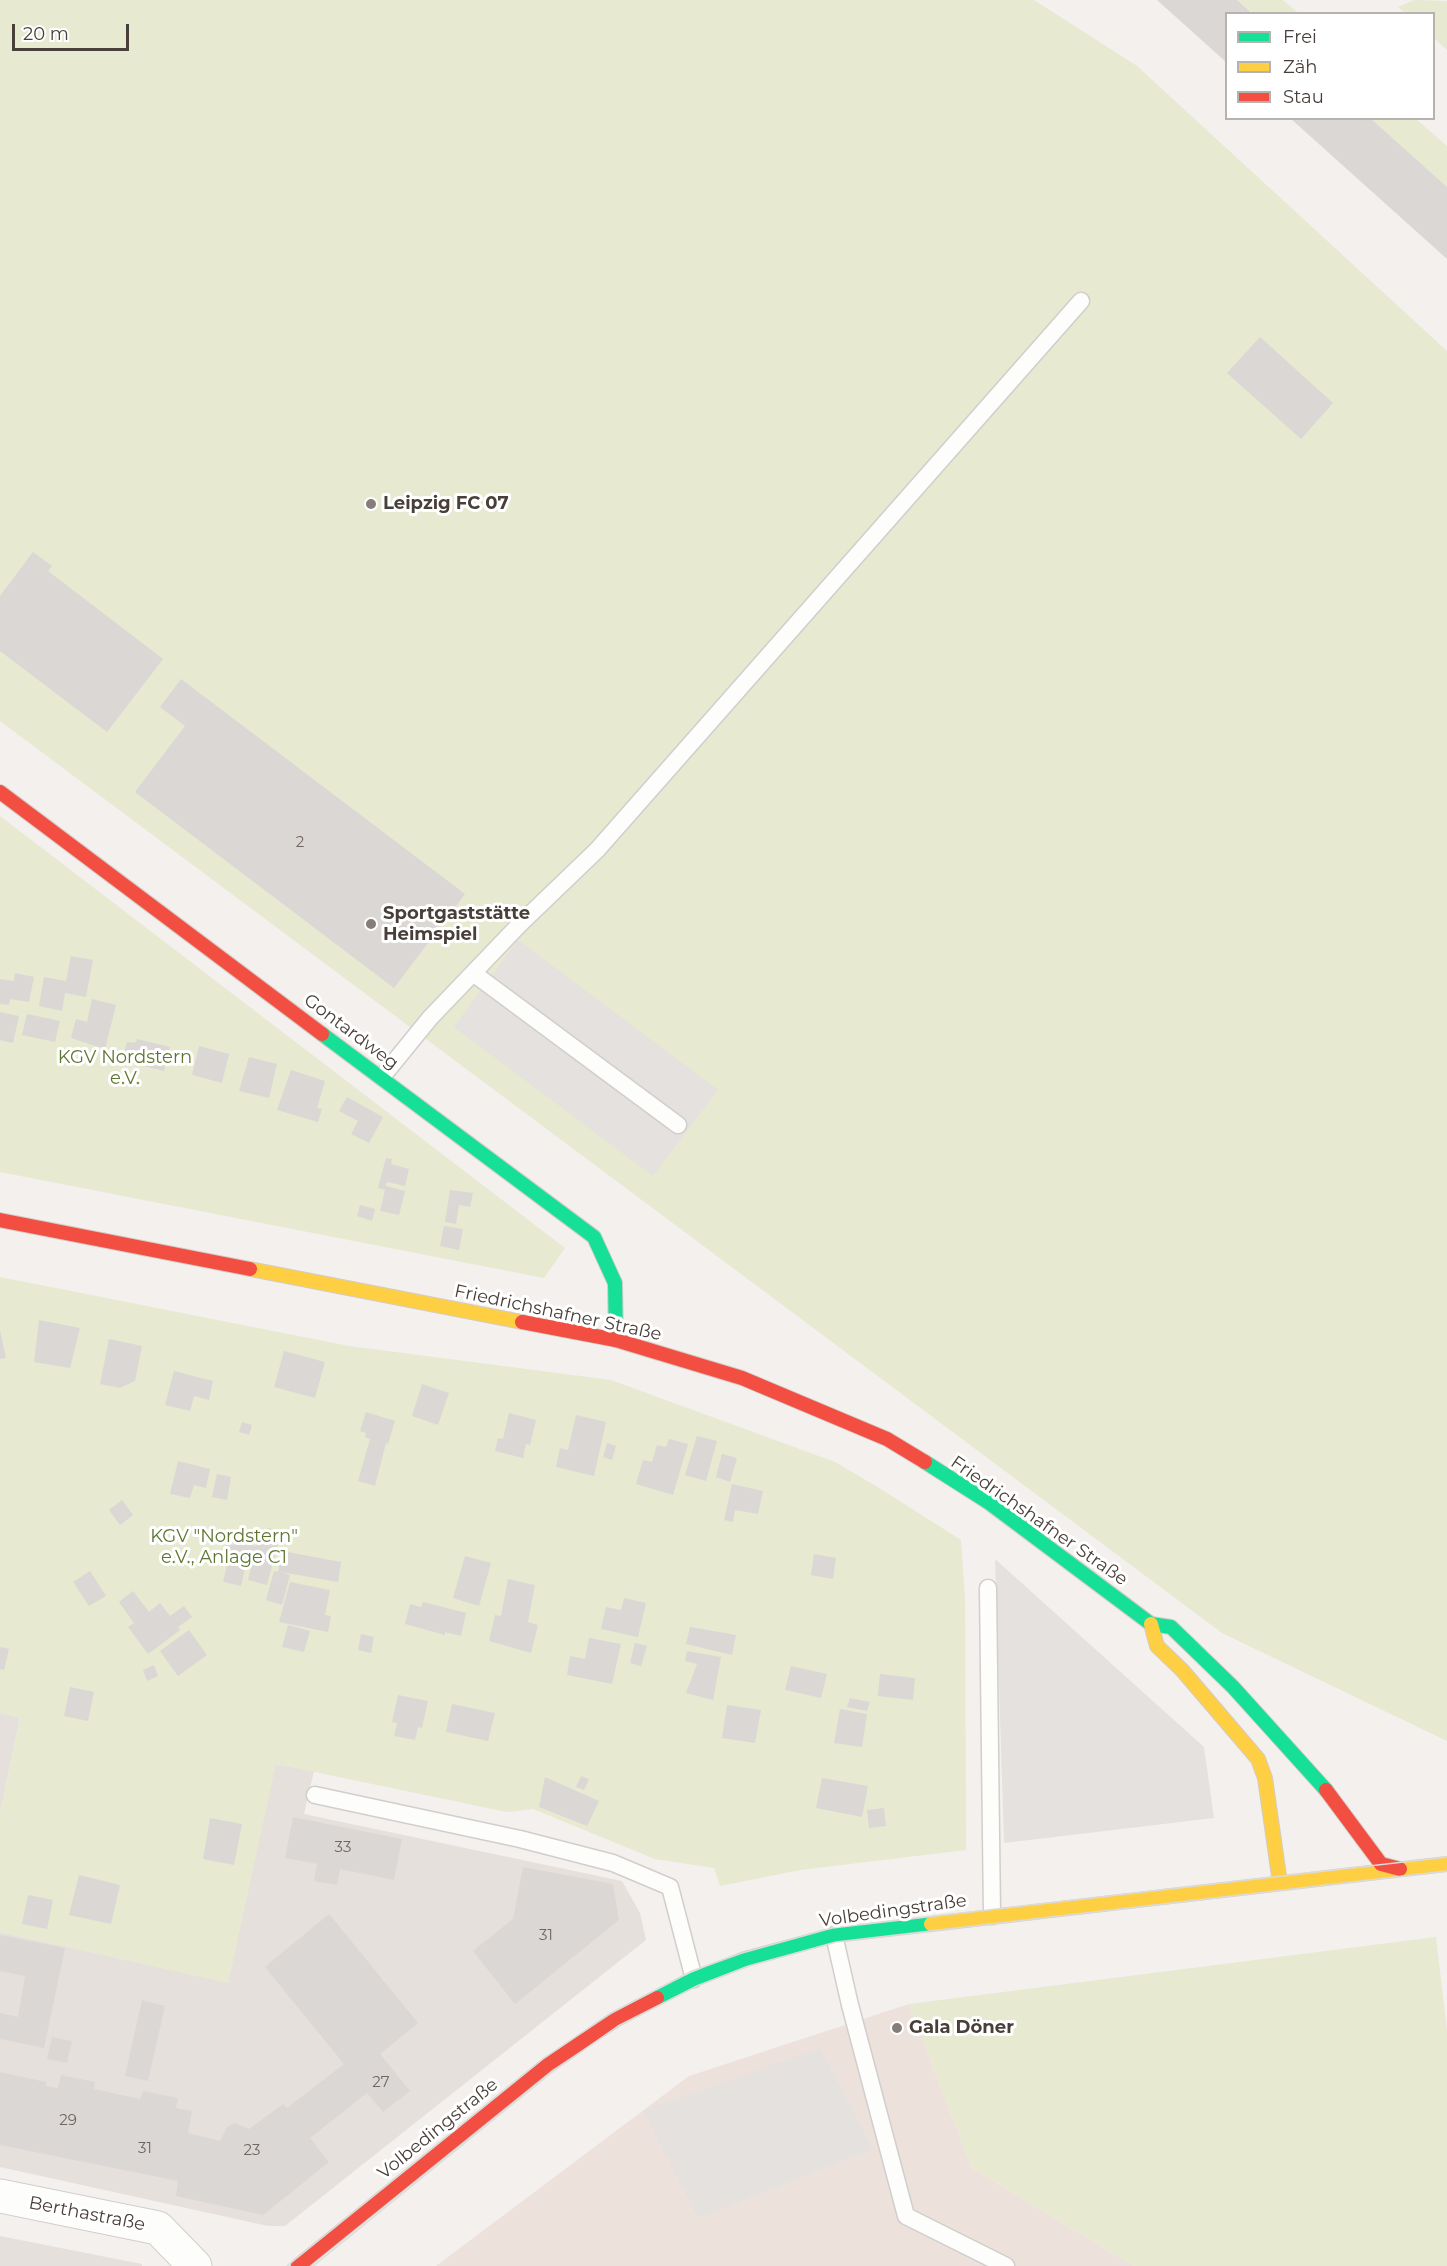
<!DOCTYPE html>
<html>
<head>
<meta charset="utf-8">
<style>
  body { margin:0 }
  #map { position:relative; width:1447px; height:2266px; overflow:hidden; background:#f3f0ee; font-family:Montserrat,sans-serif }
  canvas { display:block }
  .legend { position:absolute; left:1225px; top:12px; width:210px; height:108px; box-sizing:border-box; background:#fff; border:2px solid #b6b2b0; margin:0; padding:8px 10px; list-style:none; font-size:18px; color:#493f3a }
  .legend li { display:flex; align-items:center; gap:12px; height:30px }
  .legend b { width:30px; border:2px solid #b6b2b0 }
  .scale { position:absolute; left:12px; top:24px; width:117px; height:27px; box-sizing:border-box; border:3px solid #493f3a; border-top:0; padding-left:8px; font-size:18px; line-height:21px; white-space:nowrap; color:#493f3a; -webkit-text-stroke:4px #fff; paint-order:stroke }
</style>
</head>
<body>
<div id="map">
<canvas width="1447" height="2266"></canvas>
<ul class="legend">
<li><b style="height:8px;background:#16e098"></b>Frei</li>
<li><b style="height:8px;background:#ffcf43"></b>Zäh</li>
<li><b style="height:8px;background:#f24e42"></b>Stau</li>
</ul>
<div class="scale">20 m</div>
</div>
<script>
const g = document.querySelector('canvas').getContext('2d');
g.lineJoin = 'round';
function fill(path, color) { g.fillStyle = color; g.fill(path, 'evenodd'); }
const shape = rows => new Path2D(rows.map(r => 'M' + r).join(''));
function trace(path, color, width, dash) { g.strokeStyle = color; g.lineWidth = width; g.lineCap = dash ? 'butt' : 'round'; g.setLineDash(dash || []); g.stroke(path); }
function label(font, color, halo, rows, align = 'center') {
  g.font = font + ' Montserrat,sans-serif'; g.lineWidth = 6; g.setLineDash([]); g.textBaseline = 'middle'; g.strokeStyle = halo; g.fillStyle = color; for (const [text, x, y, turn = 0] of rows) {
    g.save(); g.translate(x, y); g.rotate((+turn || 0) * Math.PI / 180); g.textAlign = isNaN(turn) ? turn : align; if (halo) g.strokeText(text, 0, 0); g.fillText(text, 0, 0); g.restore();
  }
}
fill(shape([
  [0,1713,20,1717,0,1814],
  [275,1764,314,1771,304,1814,622,1881,640,1913,646,1940,285,2226,268,2226,0,2167,0,1932,228,1982],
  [0,2236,142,2264,142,2266,0,2266]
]), '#e6e0dd');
fill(shape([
  [909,2004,972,2168,1134,2266,436,2266,689,2076]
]), '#ede1dc');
fill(shape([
  [0,0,1034,0,1137,66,1447,351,1447,1741,1222,1633,0,721],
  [1237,0,1283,0,1298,13,1253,13],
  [1414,0,1447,1,1447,50,1434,38,1434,14,1405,13,1398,7],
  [1370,119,1416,119,1447,146,1447,187],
  [0,816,565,1248,544,1278,0,1172],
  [0,1277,349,1346,611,1380,835,1462,876,1486,961,1540,965,1597,966,1850,800,1870,720,1886,714,1868,655,1859,533,1809,507,1812,276,1764,228,1983,0,1932,0,1814,20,1717,0,1713],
  [1436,1937,1447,2031,1447,2266,1134,2266,972,2168,909,2004]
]), '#e7e9d1');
fill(shape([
  [518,940,718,1090,653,1176,454,1027],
  [995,1559,1204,1747,1214,1818,1004,1843],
  [820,2048,873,2149,698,2218,643,2111]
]), '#e5e1df');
fill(shape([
  [1157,0,1237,0,1253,14,1226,14,1226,62],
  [1290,118,1370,118,1447,187,1447,259],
  [1260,337,1333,403,1301,439,1227,373],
  [33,552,52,566,48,571,163,659,107,732,0,651,0,596],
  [181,679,465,894,394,988,135,792,185,726,160,707],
  [71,956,93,960,86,997,65,993,62,1011,39,1006,44,977,66,981],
  [15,973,34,977,29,1002,10,999,9,1005,0,1004,0,979,14,981],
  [92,999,116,1005,105,1049,71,1038,76,1019,87,1022],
  [0,1012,19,1016,13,1043,0,1040],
  [27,1014,60,1021,55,1042,22,1035],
  [137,1039,170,1047,164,1071,131,1063,133,1056,124,1054,127,1042,135,1043],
  [199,1046,229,1054,222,1083,192,1075],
  [249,1057,277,1064,269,1098,239,1091],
  [291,1070,325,1081,317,1108,322,1109,318,1122,277,1110],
  [347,1097,383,1117,369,1143,351,1134,358,1121,339,1111],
  [386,1158,392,1159,391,1164,409,1169,405,1186,387,1182,386,1186,405,1191,399,1215,380,1211,385,1190,378,1188],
  [450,1190,473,1193,470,1207,459,1205,456,1224,445,1222],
  [360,1205,375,1209,372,1221,357,1216],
  [444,1226,463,1229,459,1250,440,1246],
  [39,1320,80,1328,70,1368,34,1362],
  [0,1330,6,1358,0,1359],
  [109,1339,142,1346,135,1381,120,1388,100,1384],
  [284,1351,325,1362,315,1398,274,1387],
  [174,1371,213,1381,209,1400,194,1396,190,1411,165,1405],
  [422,1384,449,1393,438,1425,412,1416],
  [366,1412,395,1421,388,1444,386,1443,375,1486,358,1481,370,1439,365,1437,366,1433,360,1431],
  [509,1413,536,1420,530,1445,526,1444,523,1458,495,1451,498,1438,503,1439],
  [576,1415,606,1422,594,1476,556,1467,560,1448,568,1450],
  [242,1422,252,1425,249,1435,239,1432],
  [697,1436,717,1441,706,1481,685,1475],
  [669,1439,688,1444,673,1495,636,1484,643,1460,652,1462,657,1445,666,1447],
  [607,1443,616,1446,612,1460,603,1457],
  [722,1454,737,1458,730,1482,716,1477],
  [178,1461,210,1469,206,1488,194,1485,190,1498,170,1494],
  [217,1474,231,1477,227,1500,212,1497],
  [732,1484,763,1491,758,1514,735,1510,733,1522,724,1520],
  [122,1500,133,1515,120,1525,109,1510],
  [268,1528,281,1532,267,1585,248,1580,252,1564,223,1556,227,1543,234,1545,235,1541,256,1546,257,1539,265,1541],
  [282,1551,341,1562,338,1582,281,1572,290,1575,282,1605,266,1600,274,1571,278,1572],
  [814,1554,836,1558,833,1579,811,1575],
  [465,1556,491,1563,479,1606,453,1598],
  [228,1561,246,1565,241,1586,223,1582],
  [90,1571,106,1596,89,1606,73,1582],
  [508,1579,535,1585,528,1622,538,1625,531,1653,489,1641,495,1615,501,1616],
  [290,1582,330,1590,325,1615,331,1616,328,1632,279,1622],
  [133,1591,149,1612,160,1603,170,1616,184,1606,192,1617,178,1627,180,1630,148,1654,128,1627,134,1623,119,1602],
  [624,1598,646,1603,638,1637,601,1629,606,1607,621,1610],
  [423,1602,466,1613,461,1636,445,1632,445,1635,405,1624,410,1604,421,1607],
  [288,1625,310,1631,304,1652,282,1647],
  [690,1627,736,1635,732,1655,686,1644],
  [189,1630,207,1655,178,1676,160,1651],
  [361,1634,374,1637,371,1653,358,1650],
  [589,1638,621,1644,612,1684,567,1675,570,1656,585,1659],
  [635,1643,647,1646,641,1666,630,1663],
  [0,1647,9,1649,4,1670,0,1669],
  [687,1651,721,1657,713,1700,686,1693,697,1664,685,1661],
  [154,1665,158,1676,147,1681,143,1670],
  [791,1666,827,1674,821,1698,785,1690],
  [880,1674,915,1678,913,1700,878,1696],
  [70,1687,94,1692,88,1721,64,1716],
  [398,1695,428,1701,422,1728,418,1727,415,1740,394,1736,397,1723,392,1722],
  [850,1698,870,1702,867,1711,847,1707],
  [452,1704,495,1713,488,1741,446,1732],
  [727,1705,761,1710,755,1743,722,1738],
  [840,1709,867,1714,862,1747,834,1743],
  [581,1776,589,1779,584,1790,576,1787],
  [545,1777,599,1801,587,1826,539,1807],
  [822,1778,868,1786,862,1817,816,1808],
  [884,1808,886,1826,869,1828,867,1810],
  [293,1817,402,1839,394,1880,340,1869,337,1885,314,1881,317,1864,285,1858],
  [210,1818,242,1824,234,1865,203,1859],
  [523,1867,613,1884,619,1920,515,2004,473,1951,513,1919],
  [79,1875,120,1885,111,1924,69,1915],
  [28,1895,53,1900,47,1929,22,1924],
  [329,1914,418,2023,380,2054,410,2091,383,2112,367,2093,310,2138,329,2162,263,2215,176,2196,178,2181,0,2145,0,2072,46,2082,46,2086,58,2088,61,2075,95,2082,94,2089,140,2099,143,2091,178,2098,176,2108,192,2111,188,2133,220,2141,227,2127,235,2123,249,2129,283,2104,287,2108,344,2064,265,1967],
  [0,1935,65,1948,44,2048,0,2039,0,2013,18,2017,25,1976,0,1971],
  [142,2000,165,2006,148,2081,125,2076],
  [52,2037,72,2041,67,2063,47,2059]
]), '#dbd7d5');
const lane = shape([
  [473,973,678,1125],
  [382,1077,430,1018,520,924,597,850,1081,301],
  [988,1588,992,1916],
  [315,1795,520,1839,613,1863,670,1887,694,1979],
  [834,1935,850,2005,906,2216,1006,2266]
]);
const street = shape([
  [0,2196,158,2228,195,2266]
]);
const fast = shape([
  [322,1034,594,1237,615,1283,616,1340],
  [925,1462,988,1502,1151,1624,1171,1627,1233,1687,1326,1790],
  [657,1998,694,1979,745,1959,834,1935,931,1924]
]);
const slow = shape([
  [250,1269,522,1322],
  [1151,1624,1157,1646,1182,1670,1258,1759,1265,1778,1280,1883],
  [931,1924,1447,1864]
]);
const jam = shape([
  [0,792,322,1034],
  [0,1220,250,1269],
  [522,1322,616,1340,742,1378,887,1439,925,1462],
  [1326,1790,1381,1864,1400,1869],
  [298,2266,547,2065,615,2020,657,1998]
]);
trace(lane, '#d1cecc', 19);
trace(street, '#d1cecc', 35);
trace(fast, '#d3ccc7', 16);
trace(slow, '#d3ccc7', 16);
trace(jam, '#d3ccc7', 16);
trace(lane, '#fdfdfc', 16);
trace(street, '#fdfdfc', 33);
trace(fast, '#16e098', 14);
trace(slow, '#ffcf43', 14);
trace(jam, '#f24e42', 14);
trace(shape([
  [287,2266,543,2059,609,2014,692,1971,742,1953,832,1928,1447,1857],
  [313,2266,551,2073,618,2026,697,1986,749,1966,836,1942,1447,1871]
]), '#dbdbda', 1.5);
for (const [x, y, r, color] of [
  [371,504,6,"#847d79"],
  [371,924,6,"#847d79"],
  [897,2028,6,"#847d79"]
]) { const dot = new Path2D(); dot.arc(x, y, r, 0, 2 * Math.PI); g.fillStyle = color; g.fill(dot); trace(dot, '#fff', 2); }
label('15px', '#6f6662', null, [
  ["2",300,843],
  ["33",343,1848],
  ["31",546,1936],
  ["27",381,2083],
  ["29",68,2121],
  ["31",145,2149],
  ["23",252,2151]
]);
label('bold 18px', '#493f3a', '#fff', [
  ["Leipzig FC 07",383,504],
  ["Sportgaststätte",383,914],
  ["Heimspiel",383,935],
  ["Gala Döner",909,2028]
], 'left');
label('18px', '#493f3a', '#fff', [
  ["Gontardweg",351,1032,37],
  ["Friedrichshafner Straße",558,1313,12],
  ["Friedrichshafner Straße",1039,1521,35],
  ["Volbedingstraße",893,1911,-8],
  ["Volbedingstraße",438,2129,-39],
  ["Berthastraße",87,2214,11]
]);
label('18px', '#5e7632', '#fff', [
  ["KGV Nordstern",125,1058],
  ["e.V.",125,1079],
  ["KGV \"Nordstern\"",224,1537],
  ["e.V., Anlage C1",224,1558]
]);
</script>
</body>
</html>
